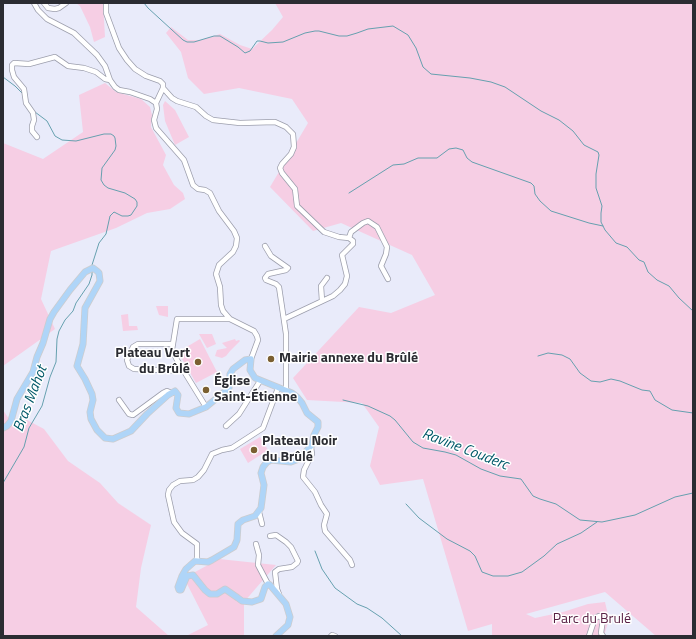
<!DOCTYPE html>
<html>
<head>
<meta charset="utf-8">
<style>
  body { margin:0 }
  #map { position:relative; width:696px; height:639px; overflow:hidden; background:#e9ebfa; font-family:"Titillium Web",sans-serif }
  canvas { display:block }
  .frame { position:absolute; inset:0; border:4px solid #2b2c32; pointer-events:none }
</style>
</head>
<body>
<div id="map">
<canvas width="696" height="639"></canvas>
<div class="frame"></div>
</div>
<script>
const g = document.querySelector('canvas').getContext('2d');
g.lineJoin = 'round';
function fill(path, color) { g.fillStyle = color; g.fill(path, 'evenodd'); }
const shape = rows => new Path2D(rows.map(r => 'M' + r).join(''));
function trace(path, color, width, dash) { g.strokeStyle = color; g.lineWidth = width; g.lineCap = dash ? 'butt' : 'round'; g.setLineDash(dash || []); g.stroke(path); }
function label(font, color, halo, rows, align = 'center') {
  g.font = font + ' "Titillium Web",sans-serif'; g.lineWidth = 3; g.setLineDash([]); g.textBaseline = 'middle'; g.strokeStyle = halo; g.fillStyle = color; for (const [text, x, y, turn = 0] of rows) {
    g.save(); g.translate(x, y); g.rotate((+turn || 0) * Math.PI / 180); g.textAlign = isNaN(turn) ? turn : align; if (halo) g.strokeText(text, 0, 0); g.fillText(text, 0, 0); g.restore();
  }
}
fill(shape([
  [76,3,103,3,105,37,94,42,90,27,80,6],
  [275,3,693,3,693,636,656,636,605,592,526,614,535,618,563,612,588,604,605,602,609,619,604,636,492,636,492,624,468,631,423,479,380,485,370,466,379,427,362,403,307,400,293,378,359,307,391,313,435,295,412,255,341,223,313,231,270,187,308,123,292,99,239,88,204,94,188,78,181,52,166,33,171,27,188,40,201,40,220,34,240,45,252,49,272,30,283,17],
  [105,83,116,92,141,99,150,107,152,115,151,127,166,155,163,165,174,185,183,193,185,199,170,209,147,213,116,228,51,251,41,299,55,329,3,366,3,143,43,159,83,132,79,95],
  [165,101,175,110,189,137,175,145,165,121,163,105],
  [156,306,168,306,168,317,159,315],
  [128,314,129,326,137,326,138,330,123,331,121,315],
  [199,334,212,334,216,344,207,348],
  [200,339,217,372,196,383,178,352],
  [235,339,236,341,239,340,240,341,230,351,226,356,222,358,215,356,217,350,227,348,222,343],
  [3,410,11,422,27,420,44,429,68,461,100,483,118,503,151,525,141,568,136,607,169,636,3,636],
  [260,437,268,450,248,463,240,449],
  [219,559,276,565,244,602,244,636,186,636,208,625,184,578]
]), '#f6cee4');
trace(shape([
  [144,3,148,8,183,40,187,42,194,42,214,36,220,36,238,47,245,53,250,51,257,41,260,41,268,43,283,42,305,33,315,31,319,31,339,36,347,36,357,33,368,29,393,26,408,35,416,48,423,67,431,74,470,78,491,82,505,87,541,111,559,120,573,131,584,145,598,152,599,155,596,174,596,188,602,206,601,213,601,222,605,230,616,243,627,247,639,260,644,262,648,272,657,280,669,286,679,298,693,311],
  [637,3,642,3],
  [3,77,15,86,22,93],
  [35,112,47,121,55,136,62,140,76,141,104,134,111,134,114,136,115,138,116,146,115,150,102,168,101,180,104,185,108,188,125,193,135,199,137,202,137,206,131,215,128,216,122,216,114,212,110,216,106,234,99,243,92,265],
  [349,193,393,165,404,164,418,158,437,158,449,149,456,148,463,150,467,158,472,162,531,183,534,186,535,194,540,201,551,211,589,223,603,226],
  [538,356,548,353,562,355,570,359,580,373,591,381,600,382,611,379,620,381,642,390,650,391,655,400,672,410,693,413],
  [343,400,368,406,390,416,395,420,413,442,423,448,445,452,456,455,481,469,500,476,521,479,533,496,540,499,556,504,580,520,602,522,635,515,675,497,693,493],
  [3,483,24,447,29,428,42,406,50,377,56,362,57,339,59,331,65,320,73,311,76,303,89,284,92,275,92,271],
  [406,504,419,518,447,539,470,551,475,556,482,572,493,576,508,576,522,572,544,556,557,544,581,533,597,522],
  [315,551,322,569,335,588,357,604,367,608,382,618,402,636]
]), '#66a0af', 1);
const minor = shape([
  [34,3,38,10,47,19,74,33,97,55,105,66,110,80,115,87,119,90,130,92,150,99,156,103,157,109,154,120,156,128,184,160,193,185,198,189,205,190,210,193,219,211,234,231,237,238,236,246,233,252,219,265,216,274,220,287,221,305,223,311,230,319,254,331,257,336,258,340,251,359],
  [44,3,48,8,55,9,59,8,66,3],
  [106,3,106,13,119,48,127,60,135,69,146,76,160,81,163,84,163,88,156,103],
  [163,88,172,98,177,101,196,107,206,116,213,120,240,123,275,122,286,127,293,134,294,147,291,154,282,164,280,168,282,173,295,189,297,206,324,232,339,237,349,238,353,241,353,244,342,255,347,276,345,284,340,290,333,296,284,319],
  [37,137,32,131,32,126,34,120,33,113,26,103,24,89,14,77,12,70,12,65,14,63,29,64,55,57,68,66,84,68,96,72,105,79,110,80],
  [349,238,351,232,363,223,368,221,377,227,387,247,386,254,381,266,388,279],
  [265,246,271,256,288,268,286,270,268,274,265,278,266,280,276,284,279,287,286,334,286,391],
  [322,301,321,286,327,278],
  [172,344,138,344,133,347,127,360,129,366,134,369,184,371],
  [119,400,129,414,133,415,163,393,167,391,172,393],
  [206,407,177,360,172,350,177,319,230,319],
  [226,426,239,414,260,381],
  [311,447,312,454,304,470,303,477,315,492,321,505,327,514,324,525,325,531,350,560,352,565],
  [259,512,262,524],
  [270,536,276,535,286,542,291,547,298,561,297,563,292,567,279,569,275,572,277,589,279,594],
  [256,544,259,555,258,565,268,584],
  [197,560,197,544,182,533,174,522,168,495,169,490,173,485,180,481,193,480,198,477,204,470,212,454,222,450,232,448,263,428,278,388],
  [331,636,332,635,335,636],
  [589,636,595,618,599,616,603,619,601,633,603,636]
]);
const major = shape([
  [3,428,7,426,11,421,17,399,33,372,37,357,43,343,50,319,54,312,70,290,85,272,93,268,97,271,99,273,100,281,85,308,83,344,77,366,85,379,92,394,93,400,90,412,91,419,97,430,105,438,113,439,131,431,147,414,168,395,175,391,178,395,176,408,179,413,189,414,206,407,229,388,230,374,233,369,245,360,251,359,250,370,255,378,292,393,297,397,302,403,307,413,318,422,318,427,314,435,312,445,299,459,291,462,271,460,267,462,263,467,261,473,264,485,261,508,255,516,243,520,238,524,237,540,234,547,212,560,208,562,195,561,186,569,182,576,178,587,179,590,181,590,187,576,193,575,205,590,210,594,217,594,225,589,238,598,242,601,252,602,261,599,265,587,268,584,270,585,286,604,290,617,288,625,276,636]
]);
trace(minor, '#9c9eac', 6);
trace(major, '#ccccce', 7);
trace(minor, '#fff', 4.5);
trace(major, '#afd5f8', 5.5);
for (const [x, y, r, color] of [
  [271,359,4,"#7a5f31"],
  [198,362,4,"#7a5f31"],
  [206,390,4,"#7a5f31"],
  [254,450,4,"#7a5f31"]
]) { const dot = new Path2D(); dot.arc(x, y, r, 0, 2 * Math.PI); g.fillStyle = color; g.fill(dot); trace(dot, '#fff', 1.5); }
label('bold 14px', '#2b2c32', '#fff', [
  ["Plateau Vert",190,354,"right"],
  ["du Brûlé",190,370,"right"],
  ["Mairie annexe du Brûlé",279,359],
  ["Église",214,382],
  ["Saint-Étienne",214,398],
  ["Plateau Noir",262,442],
  ["du Brûlé",262,458]
], 'left');
label('14px', '#592145', '#fff', [
  ["Parc du Brulé",592,620]
]);
label('italic 15px', '#005868', '#fff', [
  ["Bras Mahot",31,399,-69],
  ["Ravine Couderc",465,450,21]
]);
</script>
</body>
</html>
